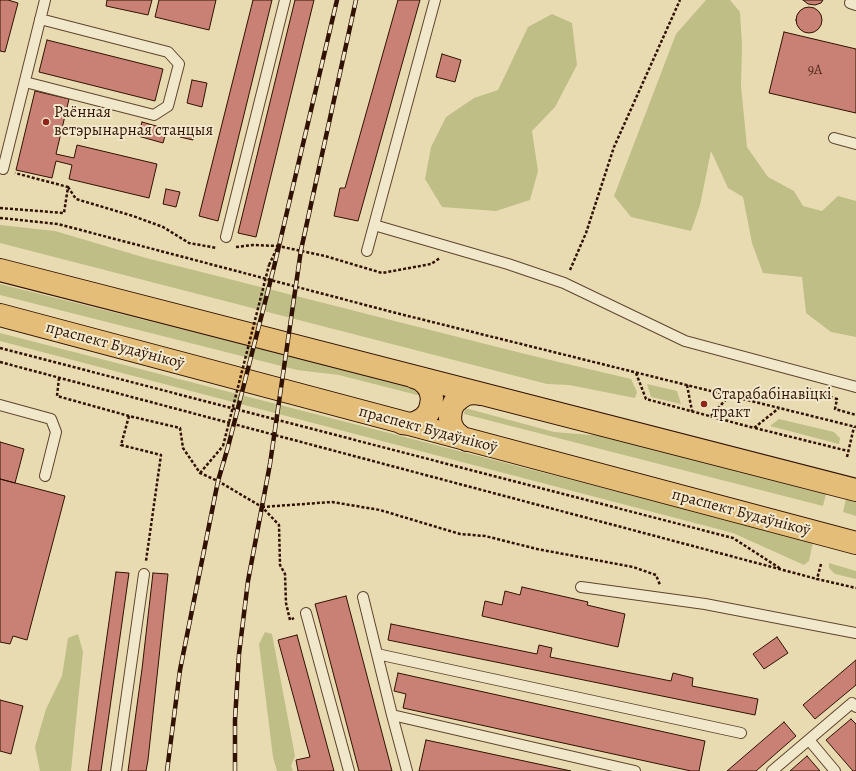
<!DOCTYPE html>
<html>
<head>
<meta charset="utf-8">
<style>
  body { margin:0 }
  canvas { display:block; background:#e9dbb1 }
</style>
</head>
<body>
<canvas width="856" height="771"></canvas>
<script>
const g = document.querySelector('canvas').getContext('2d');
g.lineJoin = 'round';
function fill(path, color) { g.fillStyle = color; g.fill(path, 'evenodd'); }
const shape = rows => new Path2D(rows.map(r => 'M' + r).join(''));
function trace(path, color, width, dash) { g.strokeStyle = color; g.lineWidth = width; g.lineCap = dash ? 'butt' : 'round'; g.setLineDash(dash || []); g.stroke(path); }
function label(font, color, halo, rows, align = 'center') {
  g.font = font + ' Alegreya,serif'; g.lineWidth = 4; g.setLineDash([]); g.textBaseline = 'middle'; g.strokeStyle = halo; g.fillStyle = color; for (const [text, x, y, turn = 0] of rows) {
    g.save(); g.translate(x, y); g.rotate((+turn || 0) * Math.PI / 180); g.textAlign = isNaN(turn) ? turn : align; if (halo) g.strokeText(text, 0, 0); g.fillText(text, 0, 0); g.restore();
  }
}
fill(shape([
  [706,0,730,0,740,12,742,45,741,86,747,147,768,177,794,191,803,206,822,211,838,196,856,201,856,337,831,332,806,313,802,277,763,273,752,243,743,197,728,188,711,151,700,205,691,231,631,217,614,196,676,34],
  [552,14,572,23,577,65,555,107,532,131,538,171,530,200,496,211,442,207,425,179,431,147,446,117,474,98,498,90,528,27],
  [0,225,55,231,146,258,525,354,631,379,637,392,635,398,569,385,547,384,0,243],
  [0,284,421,389,421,396,339,375,297,370,0,295],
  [0,333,813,542,809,561,804,565,733,533,0,341],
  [647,384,677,391,681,404,651,397],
  [465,408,554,432,603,436,826,494,823,506,464,414],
  [779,419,834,432,840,438,839,444,770,426],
  [846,499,856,502,856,516,843,512],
  [829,563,856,571,856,579,835,574,829,568],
  [265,632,272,634,295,756,291,766,293,771,277,771,273,757,259,644],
  [78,634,83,652,71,771,40,771,35,747,46,709,62,676,68,638]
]), '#bebe86');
const building = shape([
  [0,0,8,0,18,3,5,52,0,51,0,0],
  [107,0,152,0,148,15,106,6,107,0],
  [159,0,216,0,209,30,155,17,159,0],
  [253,0,272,0,218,221,199,216,253,0],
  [295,0,314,0,256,237,238,233,295,0],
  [398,0,420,0,358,221,334,216,340,188,345,188,398,0],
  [803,0,823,0,821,3,815,5,808,4,803,0],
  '796 20a13 13 0 1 1 26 0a13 13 0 1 1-26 0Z',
  [784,32,856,49,856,113,769,93,784,32],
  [47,40,163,69,155,101,39,72,47,40],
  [442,54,461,60,455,82,436,77,442,54],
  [192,80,207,83,202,107,187,103,192,80],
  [35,91,69,99,56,154,74,158,77,145,157,164,149,198,69,179,72,165,56,161,52,178,16,170,35,91],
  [142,122,167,129,163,143,138,136,142,122],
  [182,126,196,128,193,140,180,137,182,126],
  [166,189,180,192,176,207,163,204,166,189],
  [0,442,24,449,15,483,0,479,0,442],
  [0,479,65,496,27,640,13,636,10,644,0,642,0,479],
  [116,572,129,573,101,771,88,771,116,572],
  [153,573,168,574,148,760,146,771,128,771,142,669,153,573],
  [522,587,588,602,587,605,625,614,618,647,482,616,485,601,502,605,505,591,520,595,522,587],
  [346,596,392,771,359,771,315,604,346,596],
  [391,624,537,654,539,645,552,648,550,657,671,681,673,673,693,678,692,686,758,699,755,715,388,640,391,624],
  [297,635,334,771,298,771,296,760,310,757,278,640,297,635],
  [777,637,788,653,764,669,753,654,777,637],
  [856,660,856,685,815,719,803,705,856,660],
  [398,673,705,741,699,771,691,771,403,708,406,694,394,691,398,673],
  [0,700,23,706,11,754,0,751,0,700],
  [851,719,856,724,856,771,853,771,826,740,851,719],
  [784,722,796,736,756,771,727,771,784,722],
  [426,740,571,771,419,771,426,740],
  [807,756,820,771,790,771,807,756]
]);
fill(building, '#c98176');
trace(building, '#311201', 1);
const lane = shape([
  [850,3,856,5],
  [25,82,154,115,168,106,179,64,168,52,40,19],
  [834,138,856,144],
  [3,169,45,0],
  [374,225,508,264,564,283,685,341,856,387],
  [226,237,285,0],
  [367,251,435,0],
  [0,405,51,419,56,432,45,476],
  [581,587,705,604,856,633],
  [363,597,392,715],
  [306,613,349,771],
  [377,654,741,733],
  [809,740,835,771],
  [116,771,144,574],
  [407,771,392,715,635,771],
  [772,771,852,703,856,707]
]);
const primary = shape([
  [0,270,856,490],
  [0,315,856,543],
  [402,423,410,424,417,422,424,418,429,412,431,405,432,398,430,390,426,384,420,379,414,377],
  [467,440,461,437,455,432,451,425,450,418,451,410,454,403,460,398,466,394,474,393,480,394]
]);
trace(lane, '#5f442d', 12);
trace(primary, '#311201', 24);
trace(shape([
  [68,187,76,199,133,216,163,227,189,243,217,248],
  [0,208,64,213,68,187,15,173],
  [0,218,58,224,392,312,856,427],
  [236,247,253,245,278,246],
  [269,265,278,246,325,256,382,273,431,264,440,258],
  [570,270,586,233,614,147,680,0],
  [0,348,733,538,781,569],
  [0,362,817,579],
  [636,373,646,399,754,428,779,408],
  [59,378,57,396,129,416,180,428,183,448,200,473,218,481,262,507,279,525,280,565,285,574,286,603,290,620,294,618],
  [687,385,692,411],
  [810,388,809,391,837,399,835,409,856,415],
  [129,416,121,445,161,455,146,561],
  [711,416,729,396],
  [755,428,848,451],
  [847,457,854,427],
  [200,473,223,446],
  [262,507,332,502,380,510,460,534,485,536,537,549,633,567,656,575,660,585],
  [821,564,817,579,856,588]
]), '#311201', 2.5, [3, 2]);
trace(lane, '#f1e8cc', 10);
trace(primary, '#e4be78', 22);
const rail = shape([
  [167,771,180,670,218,481,228,447,274,267,337,0],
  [235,771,235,720,239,654,248,581,270,464,301,250,356,0]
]);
trace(rail, '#311201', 4.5);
trace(rail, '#f1e8cc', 3, [9]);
trace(shape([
  [223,446,269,265]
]), '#311201', 2.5, [3, 2]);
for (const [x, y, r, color] of [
  [46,122,4,"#8f2418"],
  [704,404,4,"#8f2418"]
]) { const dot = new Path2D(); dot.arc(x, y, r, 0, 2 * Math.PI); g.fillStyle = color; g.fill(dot); trace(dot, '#f1e8cc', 1.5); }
label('14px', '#572e1e', null, [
  ["9А",815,71]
]);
label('16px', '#311201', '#f1e8cc', [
  ["Раённая",54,113],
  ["ветэрынарная станцыя",54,131],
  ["Старабабінавіцкі",712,395],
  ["тракт",712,413]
], 'left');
label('16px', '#311201', '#f1e8cc', [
  ["праспект Будаўнікоў",115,346,15],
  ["праспект Будаўнікоў",428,430,15],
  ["праспект Будаўнікоў",741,513,15]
]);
</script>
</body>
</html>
